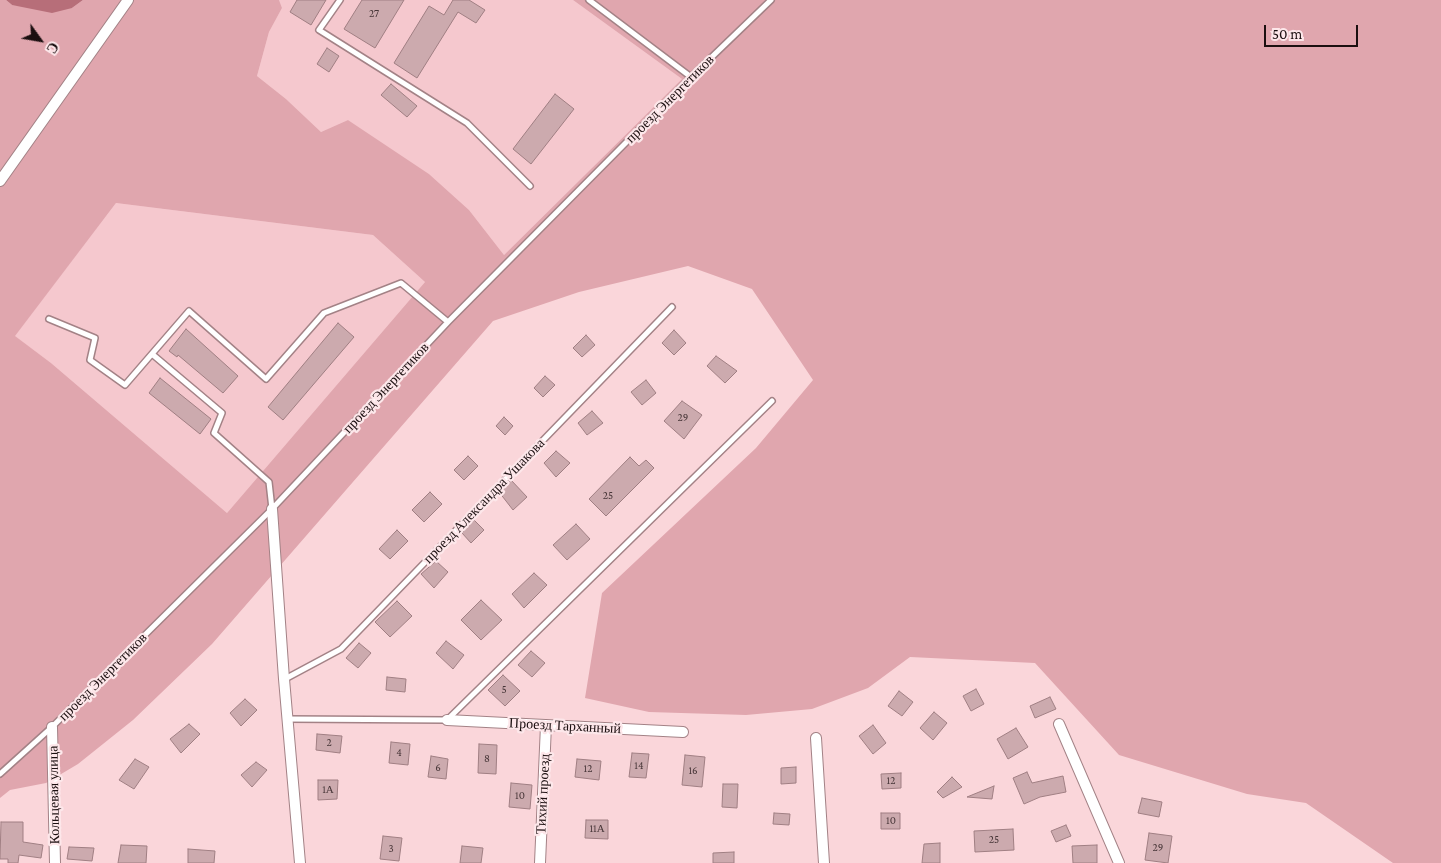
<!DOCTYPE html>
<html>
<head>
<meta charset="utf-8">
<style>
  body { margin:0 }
  #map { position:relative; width:1441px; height:863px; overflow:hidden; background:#fad6da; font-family:"Crimson Pro",serif }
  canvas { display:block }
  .north { position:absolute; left:15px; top:15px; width:50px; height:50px; -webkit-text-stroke:4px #fde7ea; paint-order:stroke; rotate:122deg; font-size:14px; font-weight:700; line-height:20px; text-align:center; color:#1b0f10 }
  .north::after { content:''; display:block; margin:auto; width:18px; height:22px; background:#1b0f10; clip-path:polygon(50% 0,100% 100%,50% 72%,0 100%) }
  .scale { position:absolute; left:1264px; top:25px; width:94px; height:22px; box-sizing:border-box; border:2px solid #1b0f10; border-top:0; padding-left:6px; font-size:15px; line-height:18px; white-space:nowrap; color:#1b0f10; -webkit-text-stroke:4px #fde7ea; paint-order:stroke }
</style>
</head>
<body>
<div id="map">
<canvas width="1441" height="863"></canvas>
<div class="north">С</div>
<div class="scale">50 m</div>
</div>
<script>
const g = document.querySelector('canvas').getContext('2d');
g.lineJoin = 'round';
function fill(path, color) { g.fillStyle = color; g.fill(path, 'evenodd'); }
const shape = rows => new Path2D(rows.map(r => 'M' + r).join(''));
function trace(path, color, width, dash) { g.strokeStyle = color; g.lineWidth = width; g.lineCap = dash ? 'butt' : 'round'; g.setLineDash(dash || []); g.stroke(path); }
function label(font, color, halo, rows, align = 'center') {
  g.font = font + ' "Crimson Pro",serif'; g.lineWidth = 4.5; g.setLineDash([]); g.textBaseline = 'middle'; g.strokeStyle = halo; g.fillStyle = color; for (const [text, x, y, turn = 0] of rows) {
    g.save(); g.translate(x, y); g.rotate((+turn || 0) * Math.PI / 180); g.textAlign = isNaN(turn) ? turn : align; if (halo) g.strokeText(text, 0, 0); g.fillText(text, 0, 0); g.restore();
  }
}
fill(shape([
  [279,0,573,0,682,79,504,255,469,210,429,174,348,120,321,132,286,99,257,76,269,32,282,8],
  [116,203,373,235,425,282,227,513,51,363,14,336]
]), '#f5c8ce');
fill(shape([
  [0,0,6,0,12,5,72,8,83,0,279,0,282,8,269,32,257,76,286,99,321,132,348,120,429,174,469,210,504,255,682,79,573,0,1441,0,1441,863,1393,863,1306,803,1247,794,1119,755,1035,663,910,657,868,688,812,709,746,715,649,712,585,698,602,593,756,448,813,380,752,289,688,266,579,292,493,321,212,644,133,720,78,764,46,783,10,790,0,798],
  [116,203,373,235,425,282,227,513,51,363,15,336]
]), '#e0a6ae');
fill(shape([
  [6,0,83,0,72,8,52,13,12,5]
]), '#b76e79');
const building = shape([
  [297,0,326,0,311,25,290,12,297,0],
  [362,0,404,0,375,48,344,29,362,0],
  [453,0,469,0,485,10,476,23,458,12,417,78,394,63,429,6,444,15,453,0],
  [327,48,339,56,329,72,317,64,327,48],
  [391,84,417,106,407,117,381,95,391,84],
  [555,94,574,109,531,164,513,149,555,94],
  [338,323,354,337,283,420,268,407,338,323],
  [186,329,238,376,223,393,178,355,177,357,169,351,186,329],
  [674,330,686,343,674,355,662,343,674,330],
  [586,335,595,345,582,357,573,348,586,335],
  [716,356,737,371,725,383,707,366,716,356],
  [545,376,555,385,543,397,534,388,545,376],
  [160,378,211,419,200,434,149,393,160,378],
  [646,380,656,393,642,405,631,392,646,380],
  [682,401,702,415,684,439,664,421,682,401],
  [592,411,603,423,587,435,578,423,592,411],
  [504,417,513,426,505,435,496,426,504,417],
  [556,451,570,463,556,477,544,463,556,451],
  [468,456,478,466,464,480,454,470,468,456],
  [630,457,639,466,646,460,654,468,606,516,589,499,630,457],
  [511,480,527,497,513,510,499,492,511,480],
  [430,492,442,504,424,522,412,510,430,492],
  [474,520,484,530,471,543,462,533,474,520],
  [576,524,590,539,567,560,553,545,576,524],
  [397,530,408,541,390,559,379,549,397,530],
  [436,561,448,572,434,588,421,574,436,561],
  [534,573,547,585,524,608,512,594,534,573],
  [481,600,502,620,481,640,461,620,481,600],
  [397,601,412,616,390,637,375,622,397,601],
  [446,641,464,655,453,669,436,653,446,641],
  [359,643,371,653,358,668,346,658,359,643],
  [531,651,545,663,532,677,518,665,531,651],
  [503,675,520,691,505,706,488,690,503,675],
  [387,677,406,679,405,692,386,690,387,677],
  [976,689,984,704,971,711,963,696,976,689],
  [899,691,913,702,902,716,888,706,899,691],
  [1050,697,1056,709,1035,718,1030,706,1050,697],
  [245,699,257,710,241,726,230,713,245,699],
  [934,712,947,723,933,740,920,728,934,712],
  [189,724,200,734,181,753,170,739,189,724],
  [873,725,886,743,873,754,859,736,873,725],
  [1016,728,1028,747,1008,759,997,739,1016,728],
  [317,734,342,736,340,753,316,750,317,734],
  [391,742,410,744,408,765,389,763,391,742],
  [479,744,497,745,496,774,478,773,479,744],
  [632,753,649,754,646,778,629,777,632,753],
  [685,755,705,757,702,787,682,785,685,755],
  [431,756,448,759,446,779,428,777,431,756],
  [135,759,149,767,134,789,119,780,135,759],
  [577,759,601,761,599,780,575,777,577,759],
  [256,762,267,770,252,787,241,775,256,762],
  [796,767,796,783,781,784,781,768,796,767],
  [1027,772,1032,783,1063,776,1066,792,1040,797,1024,804,1013,778,1027,772],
  [901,773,901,788,882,789,881,774,901,773],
  [952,777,962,787,943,798,937,792,952,777],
  [318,780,338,780,337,799,318,800,318,780],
  [511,783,532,785,530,809,509,807,511,783],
  [723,784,738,784,737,808,722,807,723,784],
  [994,786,992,799,967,797,994,786],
  [1142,798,1162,802,1159,817,1138,813,1142,798],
  [774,813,790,814,789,825,773,824,774,813],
  [881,813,900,813,900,829,881,829,881,813],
  [586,820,608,820,608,839,585,838,586,820],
  [1,822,23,822,23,842,43,845,41,858,19,855,18,863,8,863,8,859,0,859,1,822],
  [1066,825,1071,836,1056,842,1051,831,1066,825],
  [1013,829,1014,850,975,852,974,831,1013,829],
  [1149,833,1172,836,1168,863,1145,860,1149,833],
  [383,836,402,838,399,861,380,859,383,836],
  [940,843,940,863,922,863,924,844,940,843],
  [121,845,147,846,146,863,118,863,121,845],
  [1097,845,1097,863,1073,863,1072,846,1097,845],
  [462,846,483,848,481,863,460,863,462,846],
  [69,847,94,848,92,861,67,859,69,847],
  [188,849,215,851,214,863,188,863,188,849],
  [734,852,734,863,713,863,713,853,734,852]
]);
fill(building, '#ccaaae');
trace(building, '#a07f83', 1);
const lane = shape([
  [340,0,319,30,467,123,530,186],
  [589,0,691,77],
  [49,319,95,338,90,360,125,385,189,311,266,379,324,313,401,283,448,322],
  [152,354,222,413,214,433,269,482,272,509],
  [285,679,341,649,672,307],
  [287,719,447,720,772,401],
  [0,774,52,727,272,509,448,322,691,77,771,0]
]);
const street = shape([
  [0,181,128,0],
  [272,509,284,679,300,863],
  [447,720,683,732],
  [1059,724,1119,863],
  [52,727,55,863],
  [816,738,824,863],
  [540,863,546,725]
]);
trace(lane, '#a38286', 8);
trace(street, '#a38286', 12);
trace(lane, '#fff', 5);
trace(street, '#fff', 10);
label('11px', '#473638', null, [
  ["27",374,14],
  ["29",683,418],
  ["25",608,496],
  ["5",504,690],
  ["2",329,743],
  ["4",399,753],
  ["8",487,759],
  ["14",639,766],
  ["6",438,768],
  ["12",588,769],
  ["16",693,771],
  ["12",891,781],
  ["1А",328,790],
  ["10",520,796],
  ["10",891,821],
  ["11А",597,829],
  ["25",994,840],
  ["29",1158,848],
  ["3",391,849]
]);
label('14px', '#1b0f10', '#fde7ea', [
  ["проезд Энергетиков",670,99,-45],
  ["проезд Энергетиков",386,388,-47],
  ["проезд Александра Ушакова",484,501,-46],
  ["проезд Энергетиков",103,677,-45],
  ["Проезд Тарханный",565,726,3],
  ["Тихий проезд",543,794,-87],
  ["Кольцевая улица",54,795,-91]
]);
</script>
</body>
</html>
